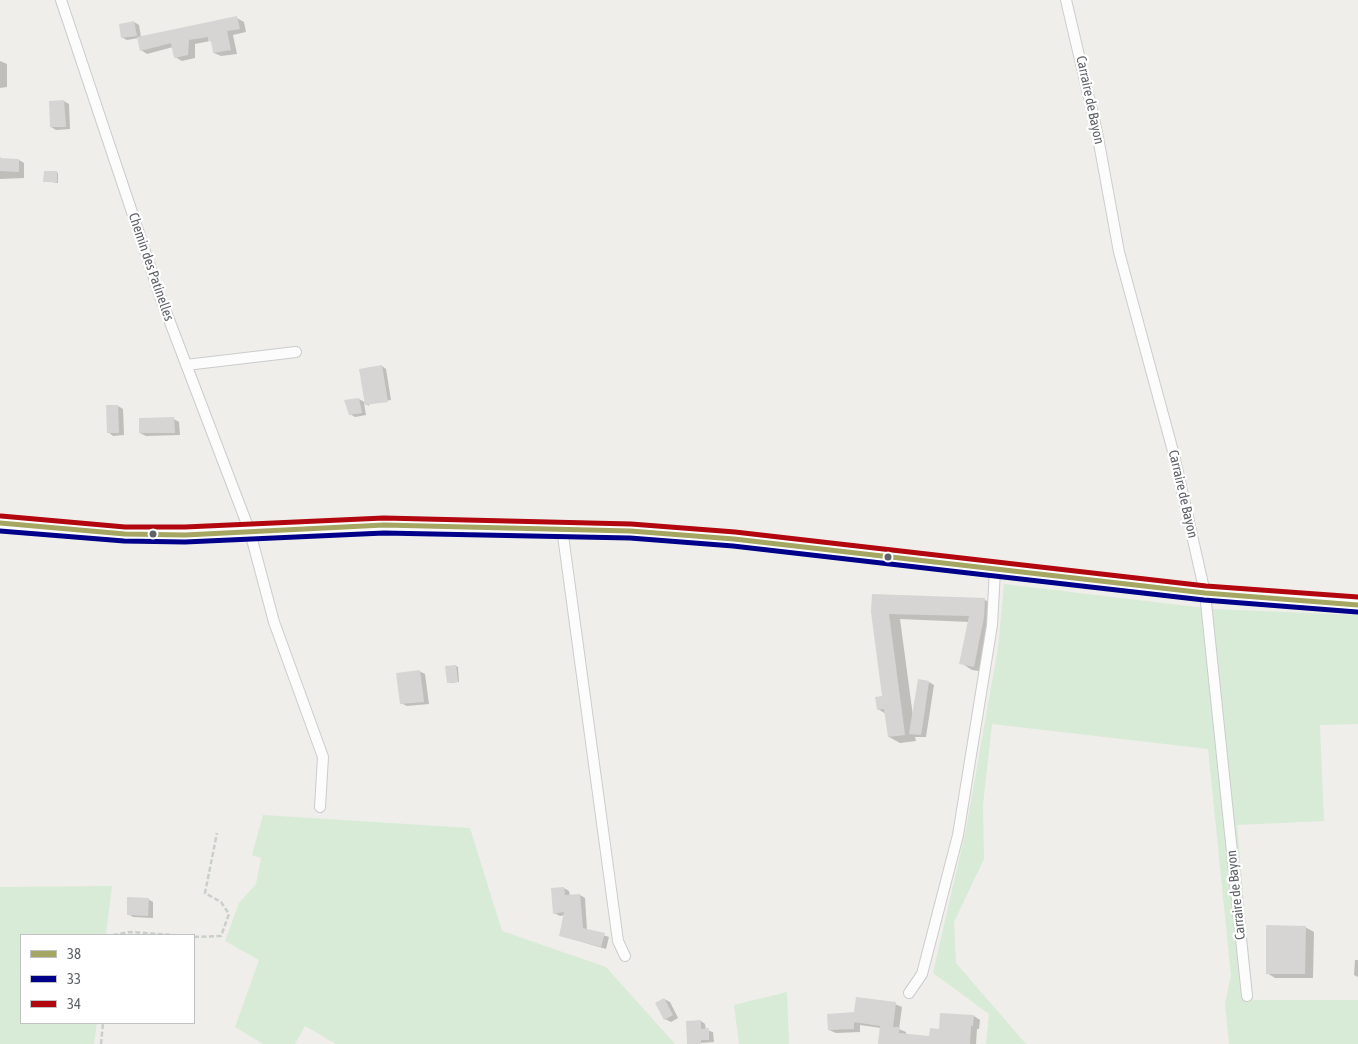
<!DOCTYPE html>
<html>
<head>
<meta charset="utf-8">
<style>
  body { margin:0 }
  #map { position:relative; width:1358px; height:1044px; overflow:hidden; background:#efeeea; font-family:"Asap Condensed",sans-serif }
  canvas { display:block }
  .legend { position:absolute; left:20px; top:934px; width:175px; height:90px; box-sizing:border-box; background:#fff; border:1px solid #bfc1c3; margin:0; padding:6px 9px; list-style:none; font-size:15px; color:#5f6368 }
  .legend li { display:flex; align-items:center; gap:10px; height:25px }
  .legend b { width:25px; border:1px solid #bfc1c3 }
</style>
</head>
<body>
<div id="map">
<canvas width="1358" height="1044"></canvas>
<ul class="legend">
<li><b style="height:6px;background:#a4a662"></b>38</li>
<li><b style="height:6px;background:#00008b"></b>33</li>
<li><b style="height:6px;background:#b2070f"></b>34</li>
</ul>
</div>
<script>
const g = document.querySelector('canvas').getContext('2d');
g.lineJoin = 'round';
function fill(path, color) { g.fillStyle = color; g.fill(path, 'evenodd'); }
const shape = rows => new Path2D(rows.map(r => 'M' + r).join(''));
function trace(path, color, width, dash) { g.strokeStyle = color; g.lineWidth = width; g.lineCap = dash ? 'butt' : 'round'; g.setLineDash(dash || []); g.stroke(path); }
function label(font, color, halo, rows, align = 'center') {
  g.font = font + ' "Asap Condensed",sans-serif'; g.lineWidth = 4.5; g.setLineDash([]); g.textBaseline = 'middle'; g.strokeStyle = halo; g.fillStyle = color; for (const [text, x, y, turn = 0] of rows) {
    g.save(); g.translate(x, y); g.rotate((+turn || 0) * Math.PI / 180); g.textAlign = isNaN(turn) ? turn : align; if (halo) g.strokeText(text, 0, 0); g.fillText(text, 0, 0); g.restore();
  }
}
fill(shape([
  [1004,584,1213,609,1358,615,1358,724,1320,725,1324,821,1237,825,1253,1000,1358,1000,1358,1044,1229,1044,1225,1004,1231,976,1208,749,992,724,983,805,984,859,954,922,956,963,1026,1044,986,1044,989,1014,933,973,966,829,998,648],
  [263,815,470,828,502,931,606,967,675,1044,336,1044,305,1026,295,1044,263,1044,235,1027,259,960,225,941,239,903,256,884,261,858,252,855],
  [112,886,106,935,21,935,21,1023,97,1023,94,1044,0,1044,0,887],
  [787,992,789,1044,739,1044,734,1005]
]), '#d8ebd6');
fill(shape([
  [237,18,244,22,246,32,233,35,237,54,221,56,214,53,213,42,210,41,195,44,195,58,182,61,175,57,173,47,147,54,141,50,139,38,127,40,123,38,120,25,134,22,139,25,141,37],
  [0,61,7,64,7,87,0,88],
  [64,101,69,104,70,129,56,130,51,127],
  [0,156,1,160,19,160,24,163,24,178,0,179],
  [56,172,58,173,58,183,45,181],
  [382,366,386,369,391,400,369,403,369,406,364,403,366,415,355,417,350,414,359,399,366,403],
  [118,406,123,409,124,435,113,436,108,432],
  [174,419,179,422,180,435,146,436,140,433],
  [985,600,996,606,985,672,972,670,961,663,969,622,900,619,913,716,929,682,934,685,926,737,915,737,916,741,900,743,889,737,886,714,878,709,884,697,872,612],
  [456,666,458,667,459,682,450,683,448,682],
  [419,671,425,674,429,704,407,706,401,703],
  [564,888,569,891,570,896,580,895,585,898,587,930,609,937,606,949,561,936,565,915,560,916,554,913],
  [148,899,153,902,153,918,133,917,128,914],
  [1305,927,1314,932,1313,978,1275,978,1267,973],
  [1355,960,1358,960,1358,977,1354,975],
  [664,999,670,1002,678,1018,671,1022,665,1019],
  [895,1004,902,1007,899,1029,906,1032,906,1035,930,1037,940,1031,974,1016,980,1020,979,1029,977,1029,976,1044,880,1044,881,1028,860,1025,860,1032,836,1033,829,1030,855,1013],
  [701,1021,705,1024,706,1030,713,1032,714,1042,688,1044]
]), '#0003');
fill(shape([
  [237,16,240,29,227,31,231,50,213,53,211,41,208,41,208,37,189,40,188,55,174,58,171,43,140,51,137,37],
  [134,21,137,36,121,38,119,24],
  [64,100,66,127,50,127,49,101],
  [0,158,19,159,19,172,0,171],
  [44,171,57,171,57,182,43,182],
  [382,365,388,402,365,405,359,369],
  [359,398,362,413,349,415,344,400],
  [106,405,118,405,119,433,107,433],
  [174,417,175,433,139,433,139,418],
  [872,594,985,598,984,617,974,667,959,664,969,616,889,614,905,735,888,737,884,709,877,710,875,697,882,696,871,612],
  [456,665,458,682,447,683,445,666],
  [420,670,424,702,400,704,396,673],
  [918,679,929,681,924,716,921,735,909,734],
  [564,887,565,895,580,894,583,928,605,933,601,947,559,936,564,912,553,914,551,888],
  [127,897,149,898,148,916,127,915],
  [1266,925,1306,926,1305,974,1266,974],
  [856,997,896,1002,893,1027,900,1027,899,1033,929,1036,930,1028,939,1029,940,1013,974,1015,973,1026,971,1026,970,1044,878,1044,880,1026,854,1022,854,1029,828,1030,827,1014,854,1012],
  [664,998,673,1015,664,1020,655,1003],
  [701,1020,701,1029,709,1028,709,1040,701,1040,701,1044,687,1044,686,1021]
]), '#d6d5d3');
const minor = shape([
  [61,0,160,296,250,532,274,622,323,757,320,807],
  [1066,0,1097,132,1119,252,1174,455,1205,593,1247,996],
  [186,365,296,352],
  [562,528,618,941,625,956],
  [909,993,922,974,958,835,992,625,995,570]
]);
const secondary = shape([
  [0,523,125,534,185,535,384,525,630,531,734,539,1205,593,1358,605]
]);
trace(minor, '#cbcccc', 12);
trace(secondary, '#cacacb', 18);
trace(shape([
  [113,935,130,932,174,935],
  [194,937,221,936,229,914,221,902,205,893,217,833],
  [101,1044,103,1023]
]), '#cacfcc', 2.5, [5, 2.5]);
trace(minor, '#fdfcfc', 10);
trace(secondary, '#fdfcfc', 15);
trace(shape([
  [0,523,125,534,185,535,384,525,630,531,734,539,1205,593,1358,605]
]), '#a4a662', 5);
trace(shape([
  [0,531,124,541,185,542,384,533,630,538,733,546,1204,600,1357,612]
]), '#00008b', 5);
trace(shape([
  [1,516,125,527,185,527,384,518,631,524,735,532,1206,586,1358,597]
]), '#b2070f', 5);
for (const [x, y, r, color] of [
  [153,534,4.5,"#5f6368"],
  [888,557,4.5,"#5f6368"]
]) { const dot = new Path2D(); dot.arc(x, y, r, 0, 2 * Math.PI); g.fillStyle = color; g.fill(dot); trace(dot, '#fff', 2); }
label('14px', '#5f6368', '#fff', [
  ["Carraire de Bayon",1090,100,78],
  ["Chemin des Patinelles",151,267,71],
  ["Carraire de Bayon",1183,494,77],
  ["Carraire de Bayon",1236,895,-96]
]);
</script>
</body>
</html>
